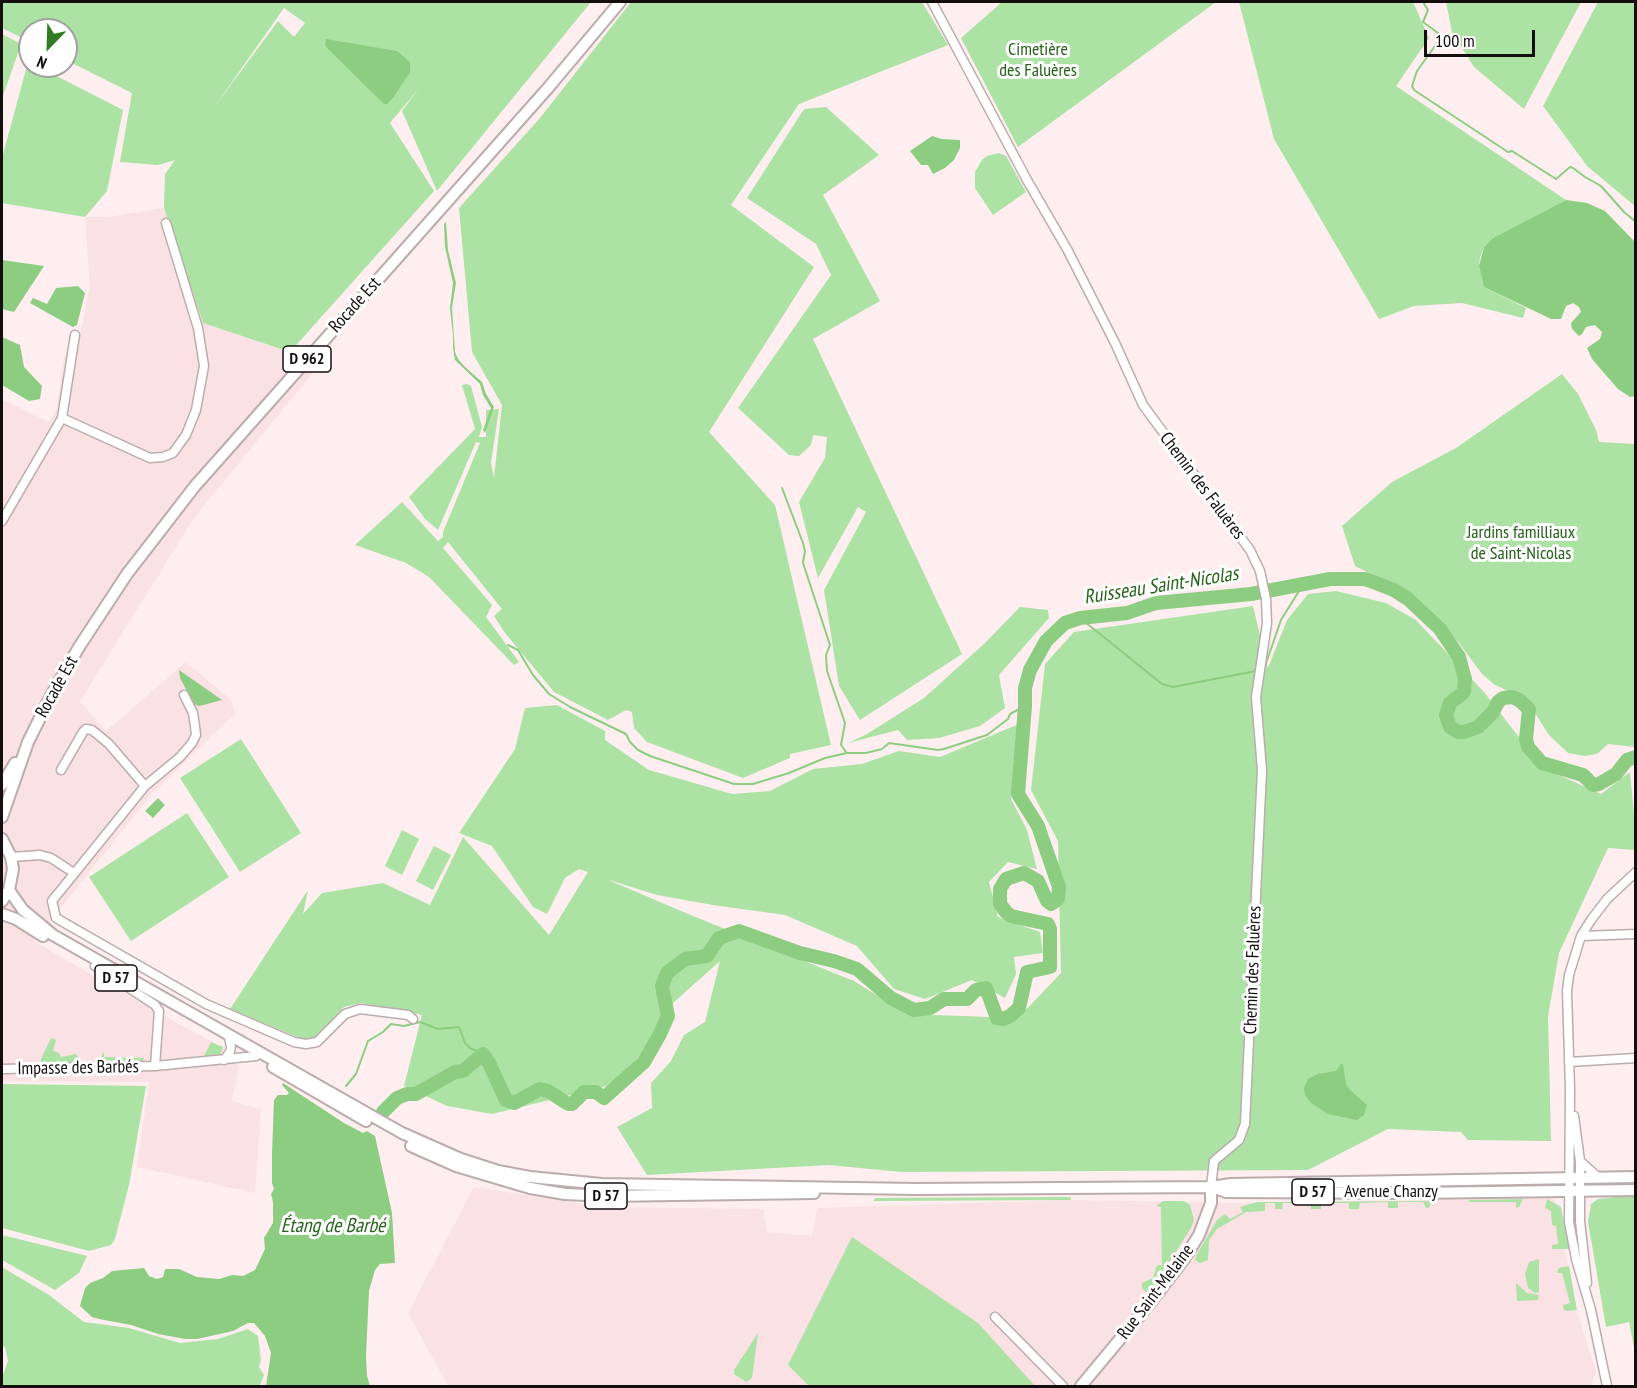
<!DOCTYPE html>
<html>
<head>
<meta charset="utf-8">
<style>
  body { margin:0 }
  #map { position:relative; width:1637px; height:1388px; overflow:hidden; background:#feeeef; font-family:"PT Sans Narrow",sans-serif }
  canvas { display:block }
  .frame { position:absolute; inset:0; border:3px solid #140e0f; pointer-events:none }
  .north { position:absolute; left:18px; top:18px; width:60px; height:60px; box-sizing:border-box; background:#fff; border:2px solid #a19f9f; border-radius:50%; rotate:203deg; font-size:16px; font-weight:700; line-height:24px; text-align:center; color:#140e0f }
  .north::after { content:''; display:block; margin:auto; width:21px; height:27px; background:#317c24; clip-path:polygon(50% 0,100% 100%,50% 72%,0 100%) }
  .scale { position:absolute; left:1424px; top:30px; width:111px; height:27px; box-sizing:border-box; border:3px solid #140e0f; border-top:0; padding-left:8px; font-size:18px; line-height:21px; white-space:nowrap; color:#140e0f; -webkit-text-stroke:4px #fff; paint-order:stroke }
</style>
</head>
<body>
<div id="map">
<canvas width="1637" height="1388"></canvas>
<div class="frame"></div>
<div class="north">N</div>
<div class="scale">100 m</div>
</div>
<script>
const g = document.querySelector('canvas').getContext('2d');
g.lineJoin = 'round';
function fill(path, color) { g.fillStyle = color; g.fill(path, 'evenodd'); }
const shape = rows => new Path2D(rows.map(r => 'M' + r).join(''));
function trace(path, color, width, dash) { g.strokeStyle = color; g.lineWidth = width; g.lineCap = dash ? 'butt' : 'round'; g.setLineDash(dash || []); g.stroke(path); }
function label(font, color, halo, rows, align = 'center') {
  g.font = font + ' "PT Sans Narrow",sans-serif'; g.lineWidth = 6; g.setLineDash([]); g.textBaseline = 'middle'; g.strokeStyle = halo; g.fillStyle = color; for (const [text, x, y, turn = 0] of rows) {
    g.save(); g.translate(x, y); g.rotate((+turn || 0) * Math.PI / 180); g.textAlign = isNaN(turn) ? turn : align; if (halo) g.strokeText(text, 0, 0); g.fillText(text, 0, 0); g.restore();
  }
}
fill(shape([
  [164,208,203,323,321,363,194,518,80,701,106,731,186,662,230,699,236,714,229,719,151,795,34,941,109,985,223,1048,239,1067,232,1101,261,1109,255,1193,137,1167,149,1082,2,1081,2,399,49,422,57,408,64,358,81,331,90,288,85,217,108,217],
  [474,1187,604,1207,763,1209,767,1232,812,1236,817,1208,1071,1200,1244,1203,1552,1198,1559,1208,1572,1296,1596,1372,1592,1382,1593,1386,448,1386,408,1313]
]), '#fae1e3');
fill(shape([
  [2,2,591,2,437,191,402,111,419,88,390,123,434,191,290,352,203,323,164,208,165,174,175,160,158,165,120,162,132,93,66,60,66,30,30,30,30,42,2,28],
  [284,8,305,23,294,37,278,21,213,109],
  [631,2,922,2,948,45,799,104,731,205,814,267,709,432,775,505,831,745,790,754,790,758,743,778,647,742,634,728,632,712,626,710,608,720,554,692,505,633,494,616,502,609,448,542,443,548,492,605,486,617,519,662,514,665,429,577,406,563,355,545,402,502,438,541,443,537,443,532,480,443,476,442,438,530,425,519,409,497,475,429,462,385,467,384,471,386,482,427,479,437,486,437,486,410,499,409,491,463,494,478,502,405,472,352,459,208,540,118],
  [1002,2,1216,2,1018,147,961,38],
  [1239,2,1413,2,1429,38,1396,86,1566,200,1493,238,1484,247,1480,257,1479,266,1484,287,1526,308,1523,318,1462,303,1414,306,1379,319,1274,139],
  [1446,2,1581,2,1524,109,1474,67,1452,32],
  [1598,2,1635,2,1635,206,1587,166,1543,106],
  [2,34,21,44,2,99],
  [28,62,30,66,37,66,123,110,107,191,85,217,2,203,2,158],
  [826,107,879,155,823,195,880,301,813,339,962,654,860,720,839,686,824,590,866,512,858,507,818,578,799,502,825,458,827,437,813,435,811,445,799,456,789,455,738,408,831,275,816,244,747,198,804,109],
  [999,153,1006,156,1026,192,993,215,975,188,975,172,982,160,987,156],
  [1562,374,1578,394,1596,430,1599,442,1635,444,1635,747,1608,744,1597,754,1584,756,1568,753,1549,735,1526,699,1495,685,1482,674,1459,643,1414,596,1355,566,1342,526,1392,482,1456,448],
  [1336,591,1386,603,1416,620,1484,692,1543,768,1601,794,1630,772,1634,815,1635,816,1635,850,1608,848,1559,953,1548,1016,1551,1141,1468,1140,1461,1132,1388,1129,1308,1170,901,1172,829,1165,647,1175,617,1127,652,1108,651,1083,671,1061,684,1035,705,1022,720,961,673,1003,649,1046,611,1085,492,1114,447,1106,404,1086,422,1015,361,1003,344,1007,312,1040,307,1041,230,1009,308,890,303,914,322,893,383,883,430,905,463,837,549,935,588,872,579,869,565,878,547,914,533,907,492,846,459,833,515,749,525,708,557,705,605,731,605,740,649,770,732,794,770,791,813,769,862,764,899,751,940,757,1019,724,1011,799,1027,830,1037,869,1008,862,989,882,998,917,1040,932,1043,953,1014,957,1016,974,1005,998,972,980,925,999,894,989,857,946,785,915,713,905,657,895,606,879,693,916,854,981,907,1014,1018,1018,1061,973,1058,841,1031,790,1045,664,1074,632,1253,606,1268,668,1287,620,1308,594],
  [1020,607,1048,610,1049,618,999,675,1005,708,980,726,939,738,907,740,898,730,848,743,867,734,924,698,985,643],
  [241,739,301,833,240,872,180,778],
  [187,813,229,877,131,941,89,877],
  [402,830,419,839,402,875,385,866],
  [434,846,451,855,433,890,416,881],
  [51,1038,56,1040,53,1051,59,1053,61,1057,76,1054,79,1059,79,1063,44,1064,41,1062,41,1059],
  [211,1042,223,1047,222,1051,220,1054,204,1056],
  [104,1052,104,1057,144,1058,143,1063,104,1064,100,1058],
  [2,1084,146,1086,129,1185,115,1239,111,1245,89,1251,2,1228],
  [1064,1197,1071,1197,1071,1200,873,1201,875,1198],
  [1616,1197,1635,1197,1635,1353,1629,1322,1606,1327,1588,1222,1591,1204,1598,1199],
  [1523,1199,1519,1207,1516,1208,1516,1202,1468,1202,1470,1200],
  [1547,1199,1561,1207,1569,1249,1552,1249,1552,1245,1558,1244,1556,1226,1552,1225,1551,1211,1545,1208],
  [1163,1201,1184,1201,1190,1205,1194,1220,1191,1228,1157,1281,1150,1290,1146,1292,1142,1288,1142,1283,1153,1278,1157,1265,1162,1265,1161,1207,1156,1206],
  [1432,1201,1429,1208,1426,1208,1423,1202,1398,1202,1398,1208,1388,1208,1388,1202,1360,1203,1359,1209,1349,1209,1349,1203,1321,1203,1321,1209,1311,1209,1311,1203,1283,1203,1282,1209,1275,1209,1275,1203,1265,1203,1265,1211,1246,1212,1217,1229,1209,1240,1208,1260,1200,1263,1195,1260,1196,1256,1217,1220,1225,1214,1230,1219,1243,1212,1240,1207,1257,1202],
  [2,1235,87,1256,79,1273,55,1290,2,1260],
  [852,1237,978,1323,1035,1386,809,1386,788,1365],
  [1539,1259,1539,1292,1535,1293,1528,1288,1525,1274,1529,1262],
  [1569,1266,1577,1310,1567,1311,1564,1310,1563,1305,1570,1303,1562,1273,1557,1273,1559,1268],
  [2,1267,49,1295,84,1322,129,1328,180,1343,218,1339,248,1329,258,1336,261,1360,259,1367,264,1375,260,1385,2,1386,2,1378,8,1361,5,1347,2,1345],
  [1516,1283,1527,1293,1539,1295,1538,1300,1517,1301],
  [758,1333,752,1378,746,1382,734,1374,734,1370]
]), '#ace2a3');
fill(shape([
  [326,39,397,51,410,62,410,72,393,98,387,104,384,104,328,49,325,45],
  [932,136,942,139,960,140,960,148,954,160,945,168,933,174,928,165,921,165,910,151],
  [1566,200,1587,203,1605,211,1635,242,1635,396,1630,397,1618,389,1592,359,1587,348,1600,339,1602,332,1595,325,1586,327,1582,334,1579,336,1572,329,1571,323,1581,312,1579,307,1573,303,1566,306,1561,319,1551,319,1484,287,1479,266,1484,247,1493,238],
  [446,222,448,250,456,283,452,308,455,352,458,359,464,366,482,382,486,394,494,407,485,433,483,430,491,408,483,395,480,384,455,360,453,348,453,335,450,308,453,283,445,247,444,224],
  [2,260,44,266,14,312,2,309],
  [78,286,85,293,77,325,73,327,30,303,33,298,47,304,56,288],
  [2,337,20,345,24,367,42,386,40,399,29,401,2,385],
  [179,670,222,700,199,706,194,704,180,678],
  [158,798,165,805,153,818,145,811],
  [1341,1064,1343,1064,1346,1084,1350,1090,1367,1105,1364,1115,1357,1120,1328,1114,1311,1103,1305,1095,1304,1088,1308,1079,1318,1074,1336,1071],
  [283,1083,344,1123,363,1133,367,1131,375,1136,392,1213,395,1263,380,1264,375,1270,369,1291,366,1356,367,1376,370,1386,266,1386,271,1353,265,1336,254,1323,248,1323,233,1331,197,1339,185,1339,158,1334,131,1325,99,1319,92,1317,80,1306,85,1288,90,1283,103,1278,112,1271,144,1268,149,1276,157,1279,163,1277,165,1269,179,1269,197,1277,219,1279,232,1275,243,1276,255,1270,265,1249,264,1238,273,1223,273,1202,271,1194,274,1189,272,1183,272,1153,274,1100,278,1095,287,1095,289,1093,282,1085]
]), '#8ccd81');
trace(shape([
  [1423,2,1428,10,1423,22,1438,33,1440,39,1417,71,1412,86,1414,90,1508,152,1512,151,1556,179,1570,167,1573,168,1585,177,1601,186,1624,212,1636,222],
  [782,488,803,543,805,551,803,563,830,645,826,655,827,671,845,723,841,745,846,752],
  [1080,618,1162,684,1173,687,1256,671],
  [508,645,518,650,533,675,549,694,570,707,626,734,630,742,638,750,650,756,734,784,753,784,789,773,825,758,847,753,866,753,882,749,889,743,938,750,944,749,987,735,1008,719,1010,714,1025,706],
  [1262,670,1264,669,1281,620,1299,591,1307,583],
  [346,1086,356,1074,368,1041,383,1032,391,1024,404,1026,420,1022,438,1029,459,1027,465,1043,470,1048,483,1054]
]), '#8ccd81', 2);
trace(shape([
  [383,1112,397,1098,407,1094,416,1094,455,1072,463,1071,483,1054,489,1063,506,1100,514,1103,540,1089,548,1091,568,1104,572,1104,584,1092,596,1092,604,1098,644,1062,660,1034,668,1016,662,986,667,973,685,959,707,956,719,938,739,931,800,953,834,961,857,969,891,998,914,1010,930,1008,944,999,967,999,976,990,986,988,997,1018,1003,1019,1010,1016,1019,1008,1027,972,1050,967,1050,929,1048,924,1011,916,1006,912,1000,904,1000,889,1006,879,1024,873,1038,881,1047,901,1051,904,1058,899,1059,887,1038,826,1018,794,1025,706,1025,688,1030,670,1046,641,1065,623,1080,618,1127,613,1156,603,1251,594,1330,579,1365,579,1394,590,1408,599,1440,629,1459,657,1465,679,1464,692,1450,703,1446,715,1450,727,1458,732,1464,732,1478,727,1493,712,1498,702,1503,698,1512,697,1519,700,1529,709,1526,739,1528,747,1542,763,1583,775,1593,785,1599,784,1616,774,1627,760,1636,757]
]), '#8ccd81', 14);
const minor = shape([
  [932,2,1027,180,1067,249,1115,343,1143,405,1250,550,1260,571,1266,599,1267,623,1256,697,1262,770,1245,1124,1239,1140,1214,1161,1211,1187],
  [62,418,75,335],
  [2,521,62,418,150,458,163,457,173,453,186,435,196,410,204,366,198,328,166,223],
  [184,695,193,713,195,726,196,735,192,743,180,757,145,786,52,901,56,918,206,1004,294,1042,306,1044,317,1042,345,1014,360,1009,408,1015,413,1019],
  [61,770,83,732,86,729,92,730,109,744,145,786],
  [11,857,40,855,51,858,74,873],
  [1581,936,1636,934],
  [95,966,155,1005,159,1011,155,1066],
  [224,1060,230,1052,231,1047,229,1037,225,1032],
  [1569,1062,1636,1058],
  [2,1069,155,1066,256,1056],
  [1574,1116,1580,1161,1580,1221,1587,1283],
  [1580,1161,1598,1177],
  [995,1317,1063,1386],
  [1607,1386,1591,1310,1576,1259,1569,1222,1570,1089,1567,991,1569,975,1581,936,1591,920,1607,899,1636,872]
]);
const major = shape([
  [2,785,15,763],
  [2,817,28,742,52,694,79,647,127,574,195,486,548,88,620,2],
  [2,839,11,857,13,869,9,890,2,901],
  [9,890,23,910,53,935,402,1133,461,1159,498,1171,530,1177,602,1184,916,1189,1211,1187,1231,1184,1636,1177],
  [2,914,16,919,43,936],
  [273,1067,366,1121],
  [411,1146,456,1166,530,1188,565,1194,607,1196,814,1193],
  [1212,1187,1226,1192,1416,1193,1636,1190],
  [1081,1386,1150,1303,1184,1259,1199,1235,1211,1203,1211,1187]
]);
trace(minor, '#bbacad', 11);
trace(major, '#bbacad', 14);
trace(minor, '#fff', 8);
trace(major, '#fff', 10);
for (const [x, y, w] of [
  [307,359,48],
  [116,978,42],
  [1313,1192,42],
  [606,1196,42]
]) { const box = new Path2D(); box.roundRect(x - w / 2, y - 13, w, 26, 4.5); g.fillStyle = '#fff'; g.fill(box); trace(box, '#140e0f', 1.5); }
label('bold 16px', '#140e0f', null, [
  ["D 962",307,359],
  ["D 57",116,978],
  ["D 57",1313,1192],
  ["D 57",606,1196]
]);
label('18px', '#236218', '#fff', [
  ["Cimetière",1038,50],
  ["des Faluères",1038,71],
  ["Jardins familliaux",1521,533],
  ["de Saint-Nicolas",1521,554]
]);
label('18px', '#140e0f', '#fff', [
  ["Rocade Est",355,305,-48],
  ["Chemin des Faluères",1202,486,53],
  ["Rocade Est",57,687,-61],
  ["Chemin des Faluères",1253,970,-88],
  ["Impasse des Barbés",78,1068,-1],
  ["Avenue Chanzy",1391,1192],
  ["Rue Saint-Melaine",1156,1292,-53]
]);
label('italic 20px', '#25641a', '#fff', [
  ["Ruisseau Saint-Nicolas",1161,586,-9],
  ["Étang de Barbé",333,1226]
]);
</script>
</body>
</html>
